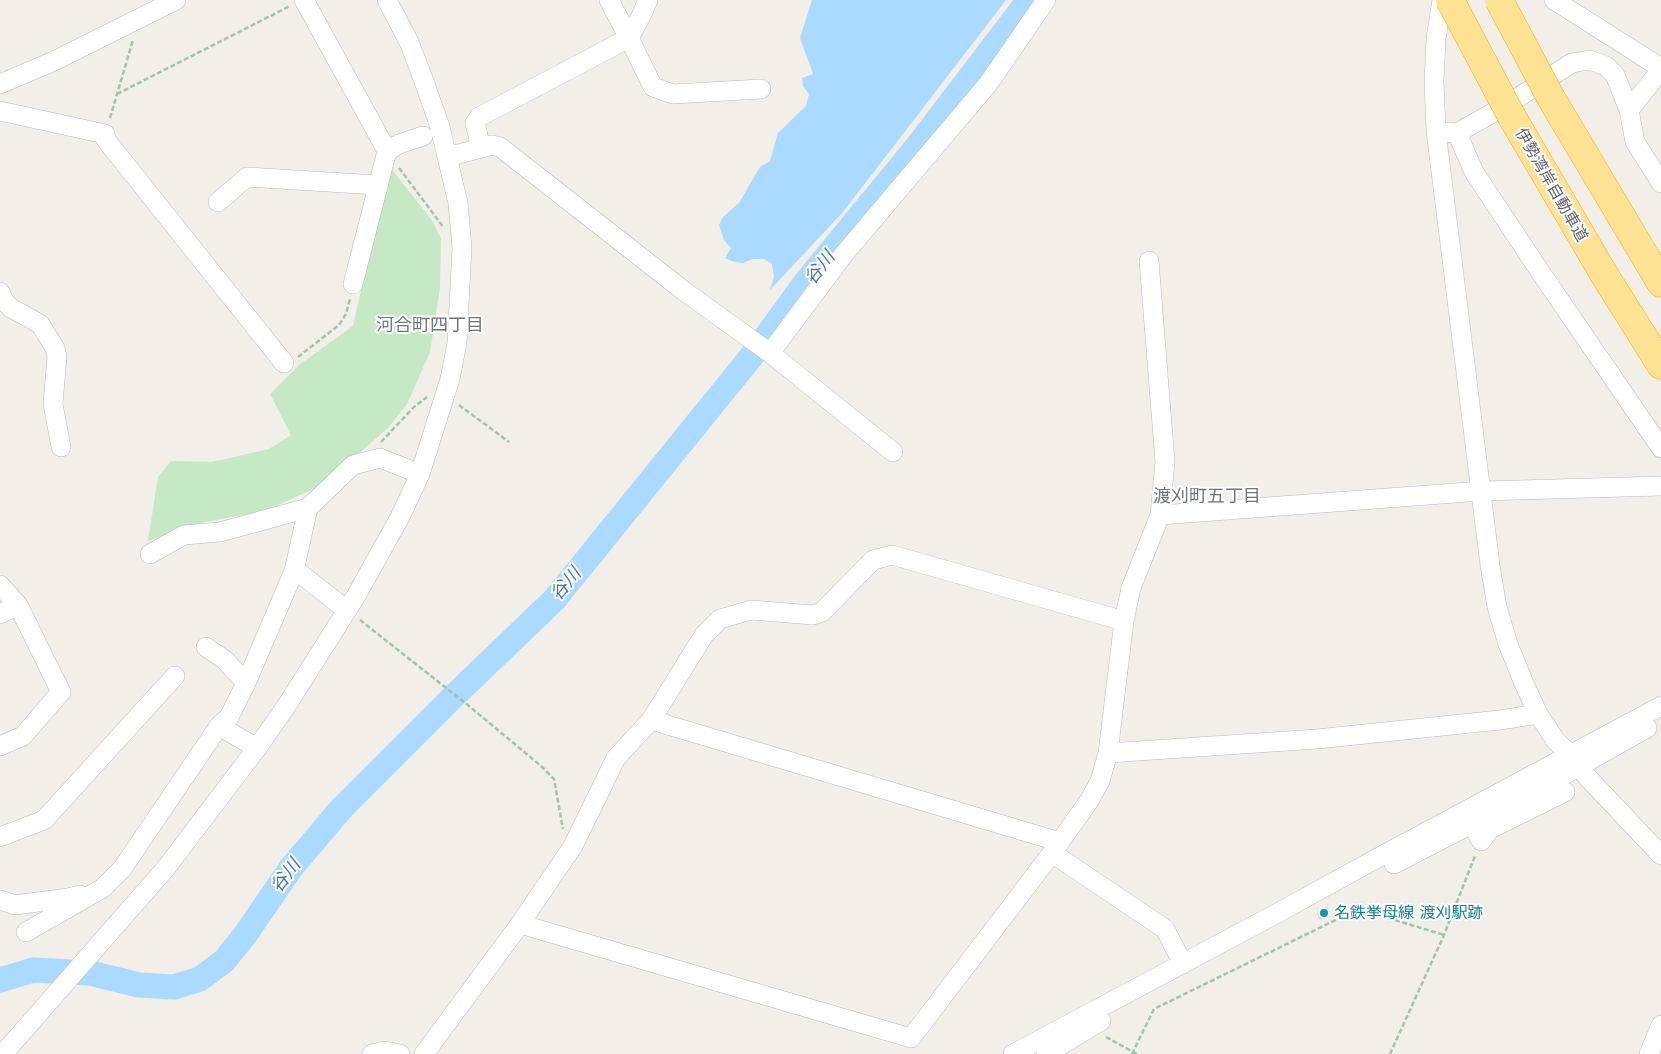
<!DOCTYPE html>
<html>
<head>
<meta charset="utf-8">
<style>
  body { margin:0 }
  canvas { display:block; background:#f1efe8 }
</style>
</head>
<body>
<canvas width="1661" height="1054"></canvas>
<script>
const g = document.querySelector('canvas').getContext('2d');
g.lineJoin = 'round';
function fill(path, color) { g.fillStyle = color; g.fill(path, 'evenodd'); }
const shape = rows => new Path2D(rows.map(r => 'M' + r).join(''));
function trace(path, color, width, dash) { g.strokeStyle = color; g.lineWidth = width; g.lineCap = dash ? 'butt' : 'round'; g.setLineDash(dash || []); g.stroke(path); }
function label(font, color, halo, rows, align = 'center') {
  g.font = font + ' "Work Sans","Noto Sans JP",sans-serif'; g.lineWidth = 4; g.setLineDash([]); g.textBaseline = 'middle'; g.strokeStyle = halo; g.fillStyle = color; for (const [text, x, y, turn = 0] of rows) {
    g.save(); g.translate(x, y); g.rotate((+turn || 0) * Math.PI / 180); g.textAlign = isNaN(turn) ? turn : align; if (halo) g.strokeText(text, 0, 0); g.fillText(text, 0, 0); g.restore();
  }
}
fill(shape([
  [389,166,431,219,441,238,440,288,430,352,407,404,389,427,324,484,265,511,204,522,148,541,158,477,171,461,212,462,269,449,291,435,270,394,299,365,353,326]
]), '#c5e8c5');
fill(shape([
  [812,0,1006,0,843,212,770,290,774,277,772,264,764,259,753,259,743,263,734,262,725,258,731,248,724,240,719,225,723,217,739,203,760,167,770,161,778,133,806,106,809,94,803,86,802,78,813,74,800,38]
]), '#aadaff');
trace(shape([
  [0,980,33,970,90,973,139,985,174,987,200,979,224,961,245,935,291,868,341,809,457,693,554,600,755,352,805,283,916,148,1029,0]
]), '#aadaff', 25);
const building = shape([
  [1327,907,1330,913,1320,919,1317,913,1327,907]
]);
fill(building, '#cccac5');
trace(building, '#d6d1c6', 1);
const minor = shape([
  [304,0,387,151],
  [648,0,641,16,629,38,653,87,673,94,761,89],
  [1442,0,1436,39,1434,81,1436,131,1490,565,1497,607,1508,644,1523,681,1538,714,1556,741,1571,755,1589,779,1661,855],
  [1554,0,1661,68],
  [0,84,54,61,176,0],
  [1629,110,1661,70],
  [0,111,105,134,106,140,284,363],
  [1444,132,1457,133,1503,107,1572,63,1590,60,1606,66,1615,75,1629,110,1635,142,1661,183],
  [1457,133,1474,172,1539,270,1661,448],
  [481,148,475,123,479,117,629,38,609,0],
  [448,157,492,145,500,147,684,291,770,353,893,452],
  [218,202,247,177,377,185],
  [353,284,387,151,399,144,423,136],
  [0,292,4,301,11,308,40,324,55,348,57,357,53,404,61,447],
  [770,353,844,254,988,84,1046,0],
  [1160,515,1482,491,1661,486],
  [150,554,184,535,220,532,308,508],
  [294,571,302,575,340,605],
  [0,585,18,605,0,614],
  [206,647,225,660,246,683],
  [651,720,1060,842],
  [219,726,257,748],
  [0,746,23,736,61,692,18,605],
  [1108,753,1317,739,1500,720,1538,714],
  [1467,814,1481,841,1490,829,1565,792],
  [0,837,44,820,175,676],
  [1052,853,1165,929,1183,964],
  [1394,864,1541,788,1647,728],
  [0,900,15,905,68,898,80,895],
  [520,924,911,1038],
  [26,932,103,888,122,869,219,726,229,717,246,683,294,571,308,508,353,465,380,458,420,474],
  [911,1038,1052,853,1089,801,1100,781,1108,753,1124,621,1131,588,1160,515,1165,462,1149,261],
  [3,1054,166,868,257,748,287,705,356,596,400,517,420,474,450,379,457,343,462,248,458,203,440,127,425,84,409,42,387,0],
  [372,1054,385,1051,400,1054],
  [424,1054,520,924,573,846,616,758,651,720,704,635,720,619,751,610,813,615,822,612,873,560,892,555,1124,621],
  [1013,1054,1272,916,1383,855,1661,706],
  [1046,1054,1101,1021],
  [1649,1054,1661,1025]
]);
const highway = shape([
  [1551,98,1661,283],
  [1512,117,1605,276,1661,365]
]);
trace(minor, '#b5b8bc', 20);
trace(highway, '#f9ab00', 29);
trace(shape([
  [117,94,290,6],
  [110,118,133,40],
  [399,168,444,228],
  [298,357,339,325,346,314,350,299],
  [459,405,509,442],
  [381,442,414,407,427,397],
  [360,620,469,706,541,766,554,779,563,829],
  [1106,1037,1137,1054],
  [1132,1054,1154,1009,1354,911,1375,914,1444,935],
  [1390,1054,1444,935,1475,856]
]), '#9cc7a9', 2.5, [5, 2.5]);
trace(minor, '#fff', 19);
trace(highway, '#fde293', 28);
const highwayBridge = shape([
  [1450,0,1512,117],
  [1499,0,1551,98]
]);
trace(highwayBridge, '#f9ab00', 29, []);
trace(highwayBridge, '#fde293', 28);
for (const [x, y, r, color] of [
  [1324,913,5,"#0f9aa8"]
]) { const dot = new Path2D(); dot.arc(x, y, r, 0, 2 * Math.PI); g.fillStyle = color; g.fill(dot); trace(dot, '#fff', 2); }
label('16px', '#5f6368', '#fff', [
  ["伊勢湾岸自動車道",1551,185,60]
]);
label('16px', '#0d838f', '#fff', [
  ["名鉄挙母線 渡刈駅跡",1334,913]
], 'left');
label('italic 18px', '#4174aa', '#fff', [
  ["谷川",820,268,-52],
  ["谷川",566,584,-50],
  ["谷川",286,876,-53]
]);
label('18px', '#70757a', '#fff', [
  ["河合町四丁目",430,326],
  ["渡刈町五丁目",1207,497]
]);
</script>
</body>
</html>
